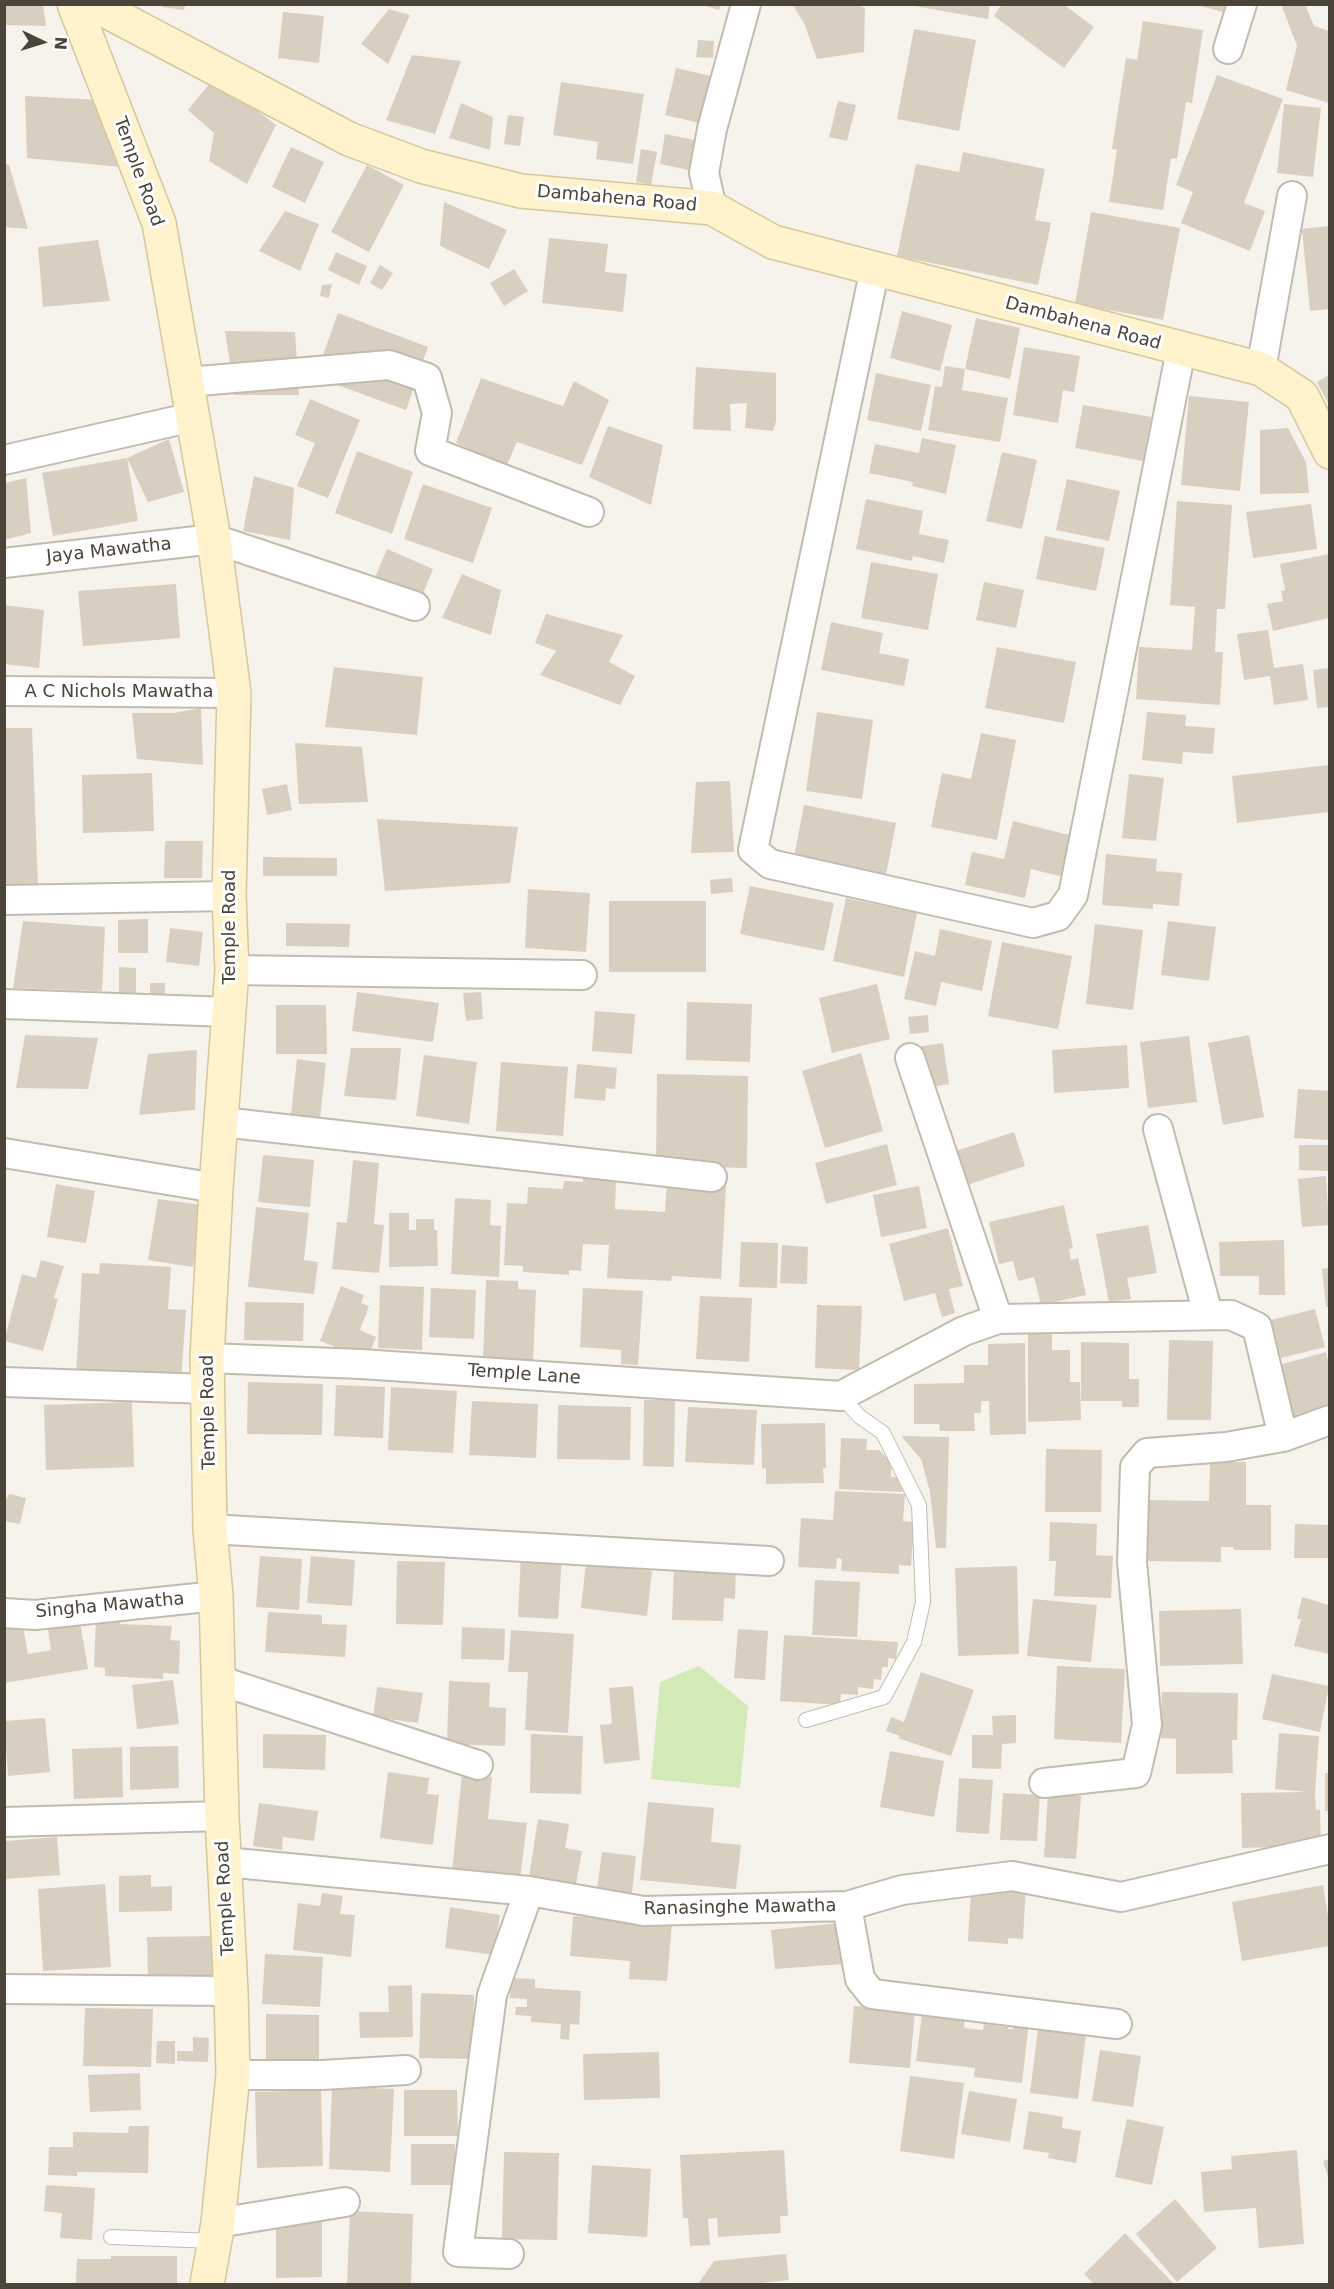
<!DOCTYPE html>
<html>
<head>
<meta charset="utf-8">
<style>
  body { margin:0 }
  #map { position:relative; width:1334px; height:2289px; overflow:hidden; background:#f6f3ec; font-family:"DejaVu Sans",sans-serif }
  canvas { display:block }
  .frame { position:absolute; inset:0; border:6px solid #4b4439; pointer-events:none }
  .north { position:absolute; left:12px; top:12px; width:60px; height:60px; -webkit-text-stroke:4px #fff; paint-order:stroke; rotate:94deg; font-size:16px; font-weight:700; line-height:24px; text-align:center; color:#4b4439 }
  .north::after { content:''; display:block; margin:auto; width:21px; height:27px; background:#4b4439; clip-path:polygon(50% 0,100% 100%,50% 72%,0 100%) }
</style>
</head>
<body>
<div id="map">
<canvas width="1334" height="2289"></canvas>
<div class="frame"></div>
<div class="north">N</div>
</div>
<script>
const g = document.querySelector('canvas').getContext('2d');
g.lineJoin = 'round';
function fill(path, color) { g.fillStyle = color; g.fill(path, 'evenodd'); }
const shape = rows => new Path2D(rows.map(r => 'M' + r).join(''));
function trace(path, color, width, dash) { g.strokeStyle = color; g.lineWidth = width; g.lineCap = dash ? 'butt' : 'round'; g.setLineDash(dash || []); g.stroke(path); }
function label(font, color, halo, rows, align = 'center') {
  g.font = font + ' "DejaVu Sans",sans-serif'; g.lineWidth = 6; g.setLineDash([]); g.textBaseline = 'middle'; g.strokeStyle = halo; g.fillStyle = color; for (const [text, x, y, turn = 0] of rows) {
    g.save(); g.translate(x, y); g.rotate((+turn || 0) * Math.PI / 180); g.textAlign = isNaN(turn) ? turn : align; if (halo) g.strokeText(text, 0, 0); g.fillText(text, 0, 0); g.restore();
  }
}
fill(shape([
  [699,1666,748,1706,740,1788,651,1779,660,1682]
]), '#d2eab5');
fill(shape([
  [4,4,43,4,46,26,4,25],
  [699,4,721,4,719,10],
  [792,4,855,4,865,8,864,52,817,59,804,23],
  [903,4,990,4,988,19],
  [1002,4,1063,4,1094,27,1064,68,994,16],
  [1194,4,1228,4,1226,13],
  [1281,4,1305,4,1314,26,1329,31,1329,103,1286,90,1297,46],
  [162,5,185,5,184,10,162,7],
  [389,9,410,15,388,64,361,44],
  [283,12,324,16,319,63,278,58],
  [1143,21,1203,30,1192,103,1186,102,1177,159,1171,158,1163,210,1109,202,1117,150,1112,149,1126,58,1137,60],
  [914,29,976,40,959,131,897,119],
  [698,40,714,41,713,58,696,57],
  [412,55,461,61,435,134,386,120],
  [676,68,715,77,704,124,665,115],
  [1217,75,1283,99,1244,203,1265,211,1250,251,1181,223,1193,192,1176,185],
  [214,78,276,125,247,184,209,161,214,133,188,110],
  [561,82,644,94,633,164,596,159,598,142,553,135],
  [25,96,101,100,120,167,27,158],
  [838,101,856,105,847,141,829,137],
  [461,103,493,117,490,150,449,138],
  [1284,104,1321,108,1313,177,1277,173],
  [508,115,524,117,520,146,504,144],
  [665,134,699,141,693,171,660,164],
  [291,147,324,162,305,203,272,187],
  [641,149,657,152,651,185,636,182],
  [963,152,1045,169,1035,220,1051,223,1038,285,897,256,916,164,959,172],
  [4,164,9,165,28,229,4,227],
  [367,165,404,185,369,252,331,232],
  [444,202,507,230,489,269,440,246],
  [285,211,319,224,300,271,259,251],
  [1091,212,1180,228,1163,320,1075,304],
  [1329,226,1329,309,1310,311,1302,229],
  [549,238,608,244,605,272,627,274,623,312,542,303],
  [98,240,110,301,43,307,38,247],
  [336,252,367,266,359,285,328,270],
  [380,265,393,273,382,290,370,283],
  [514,269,528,291,504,306,490,283],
  [332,284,329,298,320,296,322,285],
  [902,311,952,325,940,371,890,358],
  [338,313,428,347,406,410,315,377],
  [976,318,1020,328,1010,379,965,369],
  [225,331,295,332,299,395,235,395],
  [1024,347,1080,356,1074,392,1063,390,1058,423,1013,415],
  [945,366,965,369,962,390,1008,398,1000,442,928,430,935,386,942,387],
  [696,367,776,373,776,421,773,431,745,428,747,403,730,404,731,431,693,429],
  [876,373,931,385,921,431,867,420],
  [1329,375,1329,405,1317,382],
  [481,378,563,406,574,381,609,400,582,465,517,442,506,467,456,443],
  [1189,396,1249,402,1240,491,1181,485],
  [310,399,360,420,328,498,297,486,315,443,295,435],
  [1083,405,1151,417,1143,461,1075,448],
  [608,426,663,445,651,505,589,477],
  [1288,428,1306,462,1309,493,1260,494,1260,430],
  [922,438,956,445,946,494,912,486,913,482,869,473,875,444,919,453],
  [169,439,184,492,148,502,127,458],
  [357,451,413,472,392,534,335,513],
  [1002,452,1037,460,1022,529,986,521],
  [127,458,138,521,53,536,42,473],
  [254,476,294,488,290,540,243,531],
  [26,478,31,533,4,540,4,483],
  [1067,479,1120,491,1109,541,1056,530],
  [423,484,492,508,473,563,404,539],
  [866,499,923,511,919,534,949,540,944,563,913,556,912,561,856,549],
  [1177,501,1232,505,1225,609,1217,609,1215,652,1223,652,1220,705,1136,699,1139,647,1192,650,1195,607,1170,605],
  [1311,504,1317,549,1253,558,1246,512],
  [1045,536,1105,548,1096,591,1036,579],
  [387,549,433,569,420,601,373,582],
  [1329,554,1329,618,1273,631,1267,604,1283,601,1281,591,1285,590,1280,564],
  [871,562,938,574,928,630,861,618],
  [462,574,501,590,491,635,442,618],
  [984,582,1024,590,1016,628,976,620],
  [176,584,180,638,83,646,78,591],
  [4,605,44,610,39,668,4,664],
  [546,614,623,635,609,662,635,676,620,705,540,675,556,651,535,643],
  [831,622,883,633,879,653,909,659,904,686,821,670],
  [1268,630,1274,668,1303,664,1308,700,1274,705,1270,676,1244,680,1237,634],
  [997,647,1076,662,1064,723,985,708],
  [334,667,423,677,417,735,325,727],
  [1329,668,1329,707,1317,708,1313,670],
  [201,708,203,765,137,759,132,713,174,713],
  [817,712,873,720,862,799,806,791],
  [1147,712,1186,715,1185,726,1215,728,1213,754,1183,752,1182,764,1142,760],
  [4,728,32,728,38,887,4,888],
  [981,733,1016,740,997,840,931,827,942,773,971,779],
  [295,743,362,747,368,802,299,804],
  [1329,765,1329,812,1237,823,1232,776],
  [152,773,154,831,83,833,82,775],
  [1129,774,1164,778,1156,841,1122,838],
  [730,781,734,852,691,853,696,782],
  [287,784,292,810,267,815,262,789],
  [804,805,896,823,885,880,793,862],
  [377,819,518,827,510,883,385,891],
  [1013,821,1073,836,1063,877,1031,869,1025,898,965,885,972,852,1004,859],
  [165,841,203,841,202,878,164,878],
  [1106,854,1157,859,1156,871,1182,873,1179,906,1153,904,1153,909,1102,905],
  [263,857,337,858,337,876,263,876],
  [732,878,733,892,711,894,710,880],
  [750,886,834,903,824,951,740,934],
  [528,889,590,893,586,952,525,948],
  [846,898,917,913,904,977,833,961],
  [609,901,706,901,706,972,609,972],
  [148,919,148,953,118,953,118,920],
  [23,921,105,927,102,991,13,988],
  [1168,921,1216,927,1209,981,1161,975],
  [286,923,350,924,349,947,286,946],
  [1095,924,1143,930,1133,1010,1086,1004],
  [170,928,203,932,199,966,166,962],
  [940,929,992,941,982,991,941,982,936,1006,904,999,915,951,935,956],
  [1002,942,1072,956,1058,1029,988,1016],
  [119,967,136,968,136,995,119,995],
  [150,983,165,983,165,997,150,996],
  [877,984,890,1039,832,1053,819,998],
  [357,992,439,1003,433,1042,352,1031],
  [481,992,483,1019,466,1021,463,993],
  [687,1002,752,1004,750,1062,686,1060],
  [276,1005,326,1005,327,1054,276,1054],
  [595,1011,635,1014,632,1054,592,1051],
  [928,1015,929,1032,910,1034,908,1017],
  [25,1035,98,1038,88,1089,16,1088],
  [1249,1035,1264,1117,1223,1125,1208,1043],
  [1189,1036,1197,1102,1148,1108,1140,1042],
  [943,1043,949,1084,921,1089,915,1047],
  [1127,1045,1129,1088,1054,1093,1052,1050],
  [351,1048,401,1048,396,1100,344,1096],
  [197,1050,195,1110,139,1115,148,1054],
  [861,1053,883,1131,825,1148,802,1071],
  [424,1055,477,1062,469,1124,416,1116],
  [297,1059,326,1063,319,1128,290,1124],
  [501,1062,568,1067,563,1136,496,1131],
  [577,1064,617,1068,615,1089,606,1088,605,1101,574,1098],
  [657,1074,748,1076,747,1168,656,1166],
  [1298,1089,1329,1091,1329,1140,1294,1138],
  [1014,1132,1025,1166,961,1187,950,1153],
  [887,1144,897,1185,826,1204,815,1163],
  [1299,1145,1329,1145,1329,1171,1299,1170],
  [263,1155,314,1160,310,1207,258,1202],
  [353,1160,379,1163,374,1224,384,1225,379,1273,332,1269,337,1222,347,1223],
  [1326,1176,1329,1225,1302,1227,1298,1179],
  [583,1178,616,1180,615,1209,665,1212,667,1182,726,1186,721,1279,672,1276,671,1281,607,1278,609,1245,583,1244,581,1271,569,1270,569,1275,523,1272,523,1266,504,1265,507,1203,527,1204,528,1187,563,1189,564,1181,583,1182],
  [56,1184,95,1191,86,1243,47,1237],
  [919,1186,927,1228,881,1237,873,1195],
  [455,1198,491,1200,490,1225,501,1226,499,1277,451,1274],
  [158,1199,202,1205,193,1267,148,1260],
  [1064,1205,1073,1248,1069,1249,1071,1260,1078,1258,1086,1295,1041,1305,1034,1277,1018,1281,1013,1261,999,1264,989,1222],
  [256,1207,309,1213,304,1260,318,1262,314,1294,248,1287],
  [389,1213,409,1213,409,1230,416,1230,416,1219,434,1219,434,1230,437,1230,438,1266,389,1267],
  [1148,1225,1157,1273,1127,1278,1131,1299,1109,1302,1096,1234],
  [948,1228,963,1286,949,1289,955,1313,942,1317,935,1293,904,1301,889,1244],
  [1284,1240,1285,1295,1259,1295,1259,1276,1220,1276,1219,1242],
  [741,1242,778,1243,777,1288,739,1287],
  [782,1245,808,1247,807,1284,780,1283],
  [41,1260,64,1266,54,1298,58,1299,43,1351,4,1341,22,1274,36,1278],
  [100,1263,171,1267,168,1309,186,1310,181,1382,76,1376,82,1273,99,1274],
  [1329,1268,1329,1307,1326,1307,1322,1269],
  [486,1280,518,1281,518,1289,536,1290,533,1362,483,1359],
  [380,1285,424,1287,422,1350,378,1348],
  [341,1286,364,1295,361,1303,369,1306,360,1330,376,1337,367,1359,320,1341],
  [431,1288,476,1290,474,1339,429,1337],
  [583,1288,643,1291,638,1365,621,1364,621,1350,580,1347],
  [700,1296,752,1298,749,1362,696,1359],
  [245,1302,304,1303,303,1341,244,1340],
  [817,1305,862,1306,859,1370,815,1368],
  [1315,1309,1325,1347,1281,1358,1271,1320],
  [1052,1333,1052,1350,1070,1350,1070,1382,1080,1382,1081,1420,1028,1422,1028,1334],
  [1169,1340,1213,1341,1211,1420,1167,1420],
  [1081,1342,1129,1343,1129,1379,1139,1379,1139,1407,1122,1407,1122,1401,1081,1401],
  [1025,1343,1026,1434,990,1435,989,1401,981,1401,981,1413,974,1413,975,1431,940,1431,939,1424,914,1424,914,1384,964,1383,964,1365,988,1365,988,1344],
  [1326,1352,1329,1364,1329,1410,1294,1420,1279,1365],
  [248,1382,323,1384,322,1435,247,1434],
  [336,1385,385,1387,383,1438,334,1436],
  [391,1387,457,1391,453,1453,388,1450],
  [644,1400,675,1400,674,1467,643,1466],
  [472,1401,538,1404,536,1458,469,1455],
  [132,1402,134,1467,46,1470,44,1405],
  [558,1405,631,1407,630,1460,557,1459],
  [688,1407,757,1410,754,1465,685,1462],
  [825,1423,826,1468,823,1468,824,1483,766,1484,766,1468,762,1469,761,1424],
  [901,1436,949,1437,946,1548,936,1548,930,1492,921,1459],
  [841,1438,867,1439,866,1450,879,1450,888,1459,891,1464,891,1477,903,1478,902,1492,839,1489],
  [1046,1449,1102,1450,1101,1512,1045,1512],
  [1210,1462,1246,1462,1246,1505,1271,1505,1271,1550,1234,1550,1233,1547,1221,1547,1221,1562,1143,1561,1144,1500,1209,1501],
  [835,1491,905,1494,903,1521,914,1522,911,1566,899,1565,899,1574,841,1571,842,1559,837,1558,836,1569,798,1567,801,1518,833,1520],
  [9,1494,26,1498,20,1524,4,1521,4,1503],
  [1050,1522,1097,1524,1096,1555,1113,1556,1111,1598,1054,1596,1056,1561,1049,1561],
  [1295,1524,1329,1525,1329,1558,1294,1558],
  [521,1554,562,1556,558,1619,518,1617],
  [260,1556,302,1559,299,1610,256,1607],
  [311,1556,355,1560,352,1606,307,1603],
  [397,1561,445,1562,443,1625,396,1624],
  [586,1563,652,1571,647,1616,581,1608],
  [1017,1566,1019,1654,958,1656,955,1568],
  [674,1567,736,1570,735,1599,724,1598,723,1621,672,1620],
  [815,1580,860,1582,857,1637,812,1635],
  [1302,1597,1329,1605,1329,1654,1294,1646,1301,1619,1297,1619],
  [1033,1599,1097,1605,1091,1662,1027,1656],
  [1241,1609,1243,1664,1160,1666,1159,1611],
  [268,1612,322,1615,322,1624,347,1625,345,1657,265,1652],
  [79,1617,88,1669,4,1683,4,1630,23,1626,28,1654,51,1650,47,1623],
  [96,1618,120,1619,120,1624,172,1626,170,1640,180,1641,179,1674,163,1673,163,1679,105,1676,105,1668,94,1667],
  [462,1627,505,1629,504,1660,461,1659],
  [738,1629,768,1631,765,1680,734,1678],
  [511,1630,574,1634,568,1733,525,1730,528,1672,508,1672],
  [784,1635,898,1642,896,1659,888,1658,888,1667,882,1667,881,1680,874,1679,873,1689,858,1687,858,1695,841,1694,840,1705,780,1701],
  [1057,1666,1125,1669,1121,1743,1054,1739],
  [921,1672,974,1690,951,1756,898,1738,900,1736,886,1731,891,1717,904,1722],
  [1272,1674,1329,1686,1320,1732,1262,1719],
  [173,1680,179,1724,137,1729,132,1685],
  [449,1681,490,1683,489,1707,506,1708,505,1746,447,1744],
  [633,1686,640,1760,604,1764,600,1725,612,1724,609,1688],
  [377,1687,423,1693,418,1723,373,1717],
  [1162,1692,1238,1693,1237,1740,1232,1740,1233,1773,1176,1774,1176,1739,1161,1738],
  [1016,1715,1016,1743,1002,1744,1001,1769,972,1768,972,1735,993,1735,992,1716],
  [45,1718,50,1772,8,1776,4,1721],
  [1279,1733,1319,1736,1315,1792,1316,1810,1320,1809,1321,1846,1242,1848,1241,1793,1307,1792,1275,1789],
  [263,1734,326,1735,325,1770,263,1768],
  [531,1734,583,1736,581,1794,530,1793],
  [178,1746,179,1788,130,1790,130,1747],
  [122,1747,123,1797,74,1799,72,1749],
  [890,1751,944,1761,934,1817,880,1807],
  [388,1772,429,1778,427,1794,439,1795,433,1845,380,1838],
  [1325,1773,1329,1773,1329,1811,1325,1811],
  [462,1774,492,1777,488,1819,527,1823,520,1879,452,1872],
  [959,1778,993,1780,989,1834,956,1832],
  [1003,1793,1040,1795,1037,1841,1000,1840],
  [1048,1795,1081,1796,1076,1859,1044,1857],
  [648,1802,714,1808,711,1842,741,1845,736,1889,640,1880],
  [259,1803,318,1811,314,1841,283,1837,282,1850,253,1846],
  [538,1819,569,1824,565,1848,582,1851,576,1884,529,1877],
  [57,1837,60,1875,5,1879,5,1841],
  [602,1852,636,1856,632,1893,597,1889],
  [151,1875,151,1887,172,1886,172,1911,119,1912,119,1876],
  [105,1884,111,1967,43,1971,38,1889],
  [999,1884,1026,1886,1023,1939,1008,1938,1008,1944,968,1941,971,1891,998,1892],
  [1323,1885,1329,1922,1329,1946,1242,1961,1232,1902],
  [322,1893,343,1896,340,1914,355,1915,351,1957,293,1950,298,1903,320,1906],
  [450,1907,500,1915,494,1955,445,1948],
  [573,1916,672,1923,667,1981,629,1979,630,1961,570,1956],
  [839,1923,844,1964,775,1969,771,1930],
  [213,1936,213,1977,148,1978,147,1937],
  [265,1954,323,1957,320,2007,262,2004],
  [511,1978,535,1979,535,1988,581,1991,579,2025,570,2024,569,2040,560,2039,561,2024,531,2022,531,2016,515,2015,516,2007,527,2007,527,1999,510,1998],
  [412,1985,413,2037,360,2038,359,2012,389,2012,388,1986],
  [421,1993,474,1995,472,2059,419,2058],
  [854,2006,915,2010,910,2068,849,2063],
  [85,2008,153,2009,151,2067,83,2066],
  [266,2014,319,2015,319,2066,266,2066],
  [922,2014,965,2019,964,2028,983,2030,984,2024,1008,2027,1008,2029,1013,2029,1014,2019,1029,2021,1022,2083,974,2077,975,2068,916,2061],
  [1038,2029,1086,2034,1078,2099,1030,2093],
  [193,2037,209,2038,208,2062,177,2061,177,2051,193,2051],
  [157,2041,175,2041,175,2064,156,2063],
  [1100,2050,1141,2056,1133,2107,1092,2101],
  [659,2052,660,2098,584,2100,583,2054],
  [140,2073,141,2110,90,2112,88,2075],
  [910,2076,964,2083,954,2159,900,2151],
  [332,2086,394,2089,390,2172,329,2169],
  [321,2090,323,2166,257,2168,255,2092],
  [404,2090,457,2090,458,2136,404,2136],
  [969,2091,1017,2099,1010,2142,961,2134],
  [1029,2111,1063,2117,1062,2128,1081,2131,1076,2163,1048,2158,1049,2153,1023,2149],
  [1127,2119,1164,2127,1152,2185,1115,2177],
  [129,2126,149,2126,148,2173,77,2172,77,2176,48,2175,49,2147,73,2147,73,2132,128,2133],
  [411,2144,455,2144,455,2185,411,2185],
  [784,2150,788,2216,780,2216,781,2233,718,2237,717,2218,708,2219,710,2245,690,2246,688,2218,683,2218,680,2155],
  [1297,2150,1304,2244,1259,2248,1256,2208,1204,2212,1201,2172,1232,2169,1231,2156],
  [504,2152,559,2153,557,2240,502,2239],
  [1329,2159,1329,2180,1323,2161],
  [592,2165,651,2169,647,2237,588,2233],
  [46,2185,95,2188,92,2240,60,2238,62,2213,44,2211],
  [1175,2199,1217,2248,1177,2282,1136,2234],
  [350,2211,413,2214,411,2284,347,2284],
  [322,2219,322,2277,276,2278,276,2220],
  [1125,2233,1174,2284,1094,2284,1084,2274],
  [786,2254,789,2280,751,2284,698,2284,714,2261],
  [111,2256,177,2256,177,2284,76,2284,77,2259,111,2259]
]), '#d8cfc1');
const lane = shape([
  [806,1720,884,1697,914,1642,923,1602,919,1505,883,1433,859,1416,841,1396],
  [111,2237,214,2241]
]);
const street = shape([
  [1228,49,1242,4],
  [712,208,704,173,712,129,746,4],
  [875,268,753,850,770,864,1033,923,1058,916,1073,895,1181,350],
  [1261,369,1292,196],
  [187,382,389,365,427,378,437,413,430,451,589,512],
  [4,460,193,417],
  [4,563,214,539,415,606],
  [4,691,234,693],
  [4,900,229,896],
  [232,970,582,975],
  [4,1004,230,1012],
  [910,1058,998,1319],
  [222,1122,712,1177],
  [1158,1129,1208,1314],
  [4,1153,216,1188],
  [207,1358,361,1364,841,1396,964,1331,998,1319,1231,1315,1257,1327,1283,1437],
  [4,1382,208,1389],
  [210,1529,769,1561],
  [4,1613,35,1615,216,1596],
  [218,1680,478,1765],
  [1044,1783,1136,1773,1147,1725,1132,1562,1135,1467,1147,1453,1226,1447,1283,1437,1330,1420],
  [4,1822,222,1816],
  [225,1862,529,1891,644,1911,847,1906,860,1979,872,1994,1117,2024],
  [847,1906,902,1890,1012,1876,1121,1897,1330,1849],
  [4,1989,231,1991],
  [233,2075,322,2075,406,2070],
  [218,2223,345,2202],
  [509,2254,458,2252,492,1995,529,1891]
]);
const secondary = shape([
  [74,4,159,223,214,539,234,693,229,896,232,970,216,1188,207,1358,210,1529,216,1596,222,1816,231,1991,233,2075,218,2223,207,2284],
  [93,4,349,139,421,166,521,191,712,208,773,242,1261,369,1302,396,1330,452]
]);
trace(lane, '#c2bbae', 16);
trace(street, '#c2bbae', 32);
trace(secondary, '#d6c79b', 36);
trace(lane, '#fff', 14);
trace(street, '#fff', 28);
trace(secondary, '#fff3cd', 33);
label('18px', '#4b4439', '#fff', [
  ["Temple Road",138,172,70],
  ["Dambahena Road",617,199,5],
  ["Dambahena Road",1083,324,15],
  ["Jaya Mawatha",109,551,-6],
  ["A C Nichols Mawatha",119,692],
  ["Temple Road",230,927,-90],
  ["Temple Lane",524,1375,4],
  ["Temple Road",209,1412,-91],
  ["Singha Mawatha",110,1606,-5],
  ["Temple Road",226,1898,-93],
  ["Ranasinghe Mawatha",740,1908,-1]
]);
</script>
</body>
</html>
